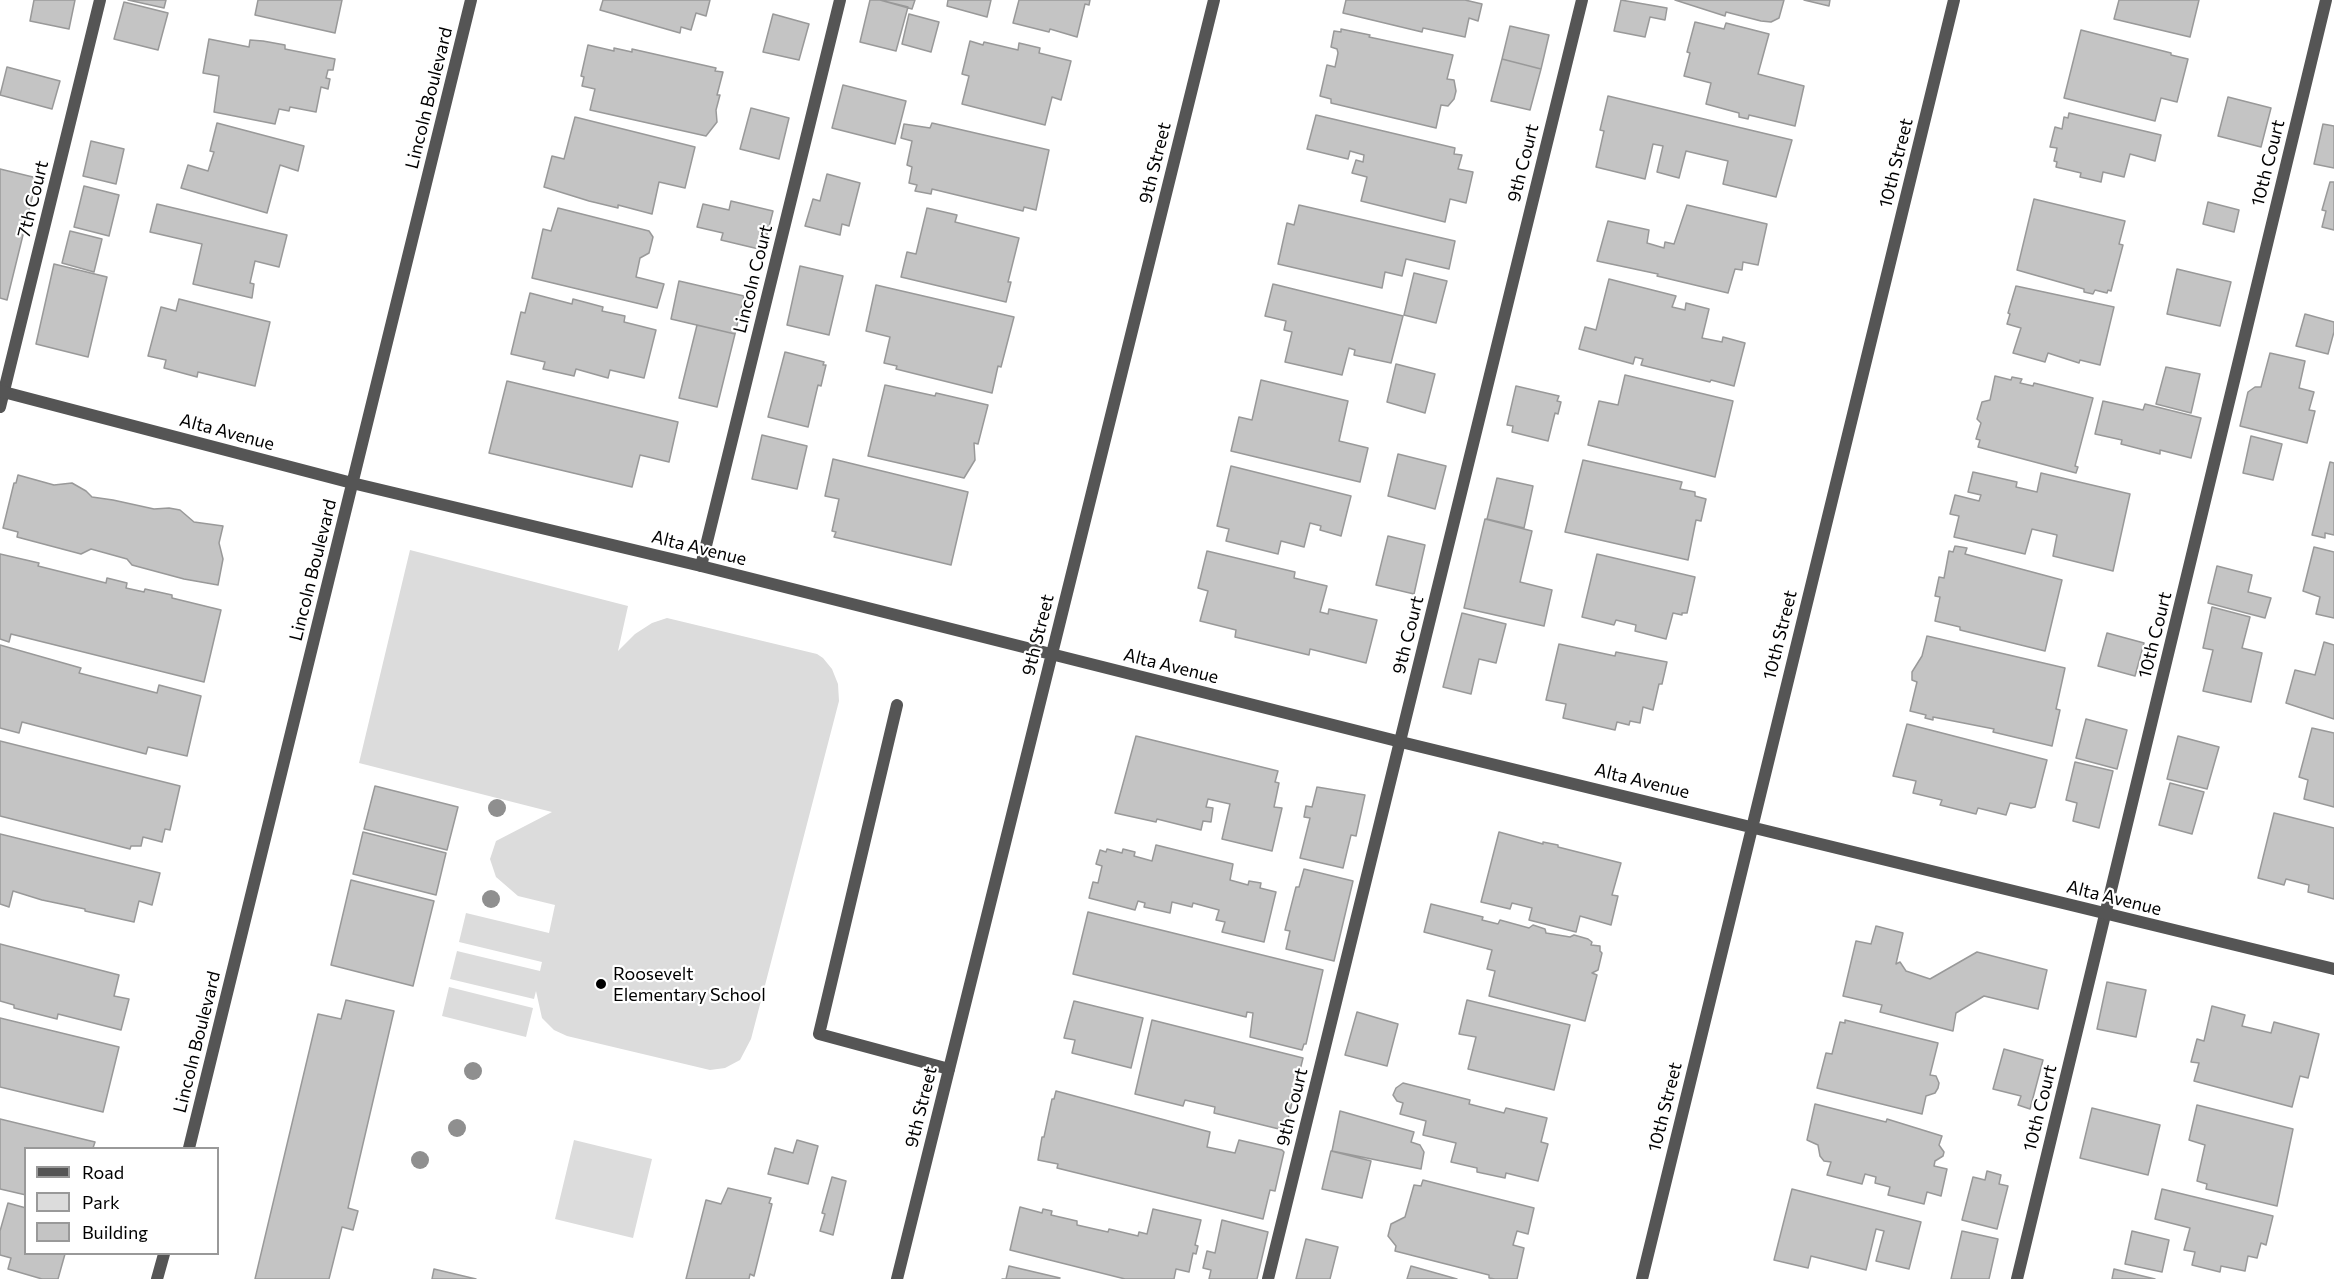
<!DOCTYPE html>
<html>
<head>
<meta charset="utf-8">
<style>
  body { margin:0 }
  #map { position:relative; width:2334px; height:1279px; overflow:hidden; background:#fff; font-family:Commissioner,sans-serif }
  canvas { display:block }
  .legend { position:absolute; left:24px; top:1147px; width:195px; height:108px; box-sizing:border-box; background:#fff; border:2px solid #999; margin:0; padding:8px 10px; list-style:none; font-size:18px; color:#000 }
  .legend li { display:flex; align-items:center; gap:12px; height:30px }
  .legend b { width:30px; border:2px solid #999 }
</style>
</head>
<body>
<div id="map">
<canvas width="2334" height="1279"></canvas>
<ul class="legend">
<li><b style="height:8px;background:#555"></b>Road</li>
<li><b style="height:16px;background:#dcdcdc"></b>Park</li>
<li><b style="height:16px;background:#c4c4c4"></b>Building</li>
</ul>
</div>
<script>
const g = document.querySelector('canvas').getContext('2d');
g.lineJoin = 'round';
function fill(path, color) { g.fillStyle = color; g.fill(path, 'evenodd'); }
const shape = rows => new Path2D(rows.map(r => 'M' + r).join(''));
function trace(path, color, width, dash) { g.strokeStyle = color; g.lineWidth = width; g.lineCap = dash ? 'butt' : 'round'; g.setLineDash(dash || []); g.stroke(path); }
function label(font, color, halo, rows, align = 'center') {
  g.font = font + ' Commissioner,sans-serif'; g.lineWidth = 4.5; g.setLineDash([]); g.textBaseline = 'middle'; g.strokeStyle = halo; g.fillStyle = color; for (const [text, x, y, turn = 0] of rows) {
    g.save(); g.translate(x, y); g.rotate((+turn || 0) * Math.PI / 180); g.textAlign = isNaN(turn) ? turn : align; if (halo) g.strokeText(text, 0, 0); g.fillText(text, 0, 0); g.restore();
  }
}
fill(shape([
  [410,550,628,606,618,651,635,634,652,623,667,618,817,654,823,658,832,669,838,684,839,701,751,1039,740,1060,725,1068,710,1070,567,1036,554,1030,542,1018,536,991,534,999,450,979,457,951,540,971,542,962,459,942,466,913,549,933,555,905,518,896,496,877,490,859,496,841,552,812,359,763],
  [449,987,533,1008,526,1037,442,1016],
  [574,1140,652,1159,633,1238,555,1219]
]), '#dcdcdc');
const building = shape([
  [34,0,75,0,69,29,30,21,34,0],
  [128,0,166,0,164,8,128,0],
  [258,0,342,0,335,33,255,15,258,0],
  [603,0,710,0,706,16,696,13,691,30,681,27,680,33,600,10,603,0],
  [870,0,880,0,908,7,896,51,860,42,870,0],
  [880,0,915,0,912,9,880,0],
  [948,0,991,0,987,17,947,6,948,0],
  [1019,0,1090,0,1089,5,1085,4,1077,37,1050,29,1049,32,1013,23,1019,0],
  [1346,0,1465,0,1482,4,1478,21,1469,18,1465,37,1423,28,1422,32,1343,13,1346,0],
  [1621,0,1667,8,1665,20,1650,17,1645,37,1614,31,1621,0],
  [1675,0,1784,0,1779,18,1771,22,1761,21,1726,12,1725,16,1675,0],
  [1804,0,1830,0,1829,6,1804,0],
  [2119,0,2199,0,2190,37,2114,19,2119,0],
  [124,2,168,13,158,50,114,39,124,2],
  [773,14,809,24,799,60,763,52,773,14],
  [909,14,939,22,931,52,902,44,909,14],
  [1695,22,1724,29,1726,23,1769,34,1758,74,1804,86,1795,126,1749,115,1748,119,1739,117,1739,113,1706,104,1711,83,1684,76,1690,53,1687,52,1695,22],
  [1510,26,1549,35,1541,69,1502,59,1510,26],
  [1341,29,1370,35,1369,37,1453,55,1447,79,1454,80,1456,91,1454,99,1448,106,1441,105,1436,128,1331,103,1331,99,1320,96,1327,65,1335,67,1338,53,1337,49,1331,47,1334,31,1341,32,1341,29],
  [2081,30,2171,53,2171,55,2188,59,2177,102,2161,98,2155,121,2064,98,2081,30],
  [209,39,249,47,250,40,263,41,285,45,285,49,335,59,333,70,328,70,326,78,330,79,328,89,321,87,316,112,290,107,289,111,279,109,275,124,214,112,219,76,203,73,209,39],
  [970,41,983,45,984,42,1018,50,1019,43,1040,48,1039,53,1071,61,1061,100,1052,97,1045,125,962,104,969,76,962,74,970,41],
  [588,45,614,51,614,48,632,52,632,49,716,68,715,71,723,72,717,95,720,95,716,110,717,122,706,136,590,110,595,89,582,86,584,77,581,76,588,45],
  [1502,59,1541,69,1530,110,1491,101,1502,59],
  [7,67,60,81,52,109,0,95,7,67],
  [843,85,906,101,895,144,832,128,843,85],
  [1608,96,1792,140,1776,197,1723,184,1728,161,1686,151,1679,178,1657,172,1663,146,1653,144,1645,179,1596,167,1604,131,1600,130,1608,96],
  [2228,97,2271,108,2261,147,2218,136,2228,97],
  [751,108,789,118,779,159,740,149,751,108],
  [2069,113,2161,135,2155,161,2130,154,2124,177,2103,172,2101,182,2080,177,2081,173,2056,167,2057,162,2054,161,2057,148,2050,147,2055,127,2062,129,2064,117,2068,118,2069,113],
  [1316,115,1455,148,1454,154,1462,155,1458,169,1473,172,1466,203,1450,199,1445,222,1361,201,1367,177,1352,173,1356,160,1363,162,1364,155,1350,151,1348,159,1307,149,1316,115],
  [575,117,695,147,685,188,659,182,652,214,618,205,618,208,589,201,544,187,552,156,564,159,575,117],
  [217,123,304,146,298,171,280,165,267,213,181,188,188,165,208,171,214,152,210,151,217,123],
  [932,123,1049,150,1036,210,1024,207,1023,211,932,189,931,194,915,191,917,185,909,183,912,167,907,165,912,141,901,138,904,124,930,128,932,123],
  [2323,124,2334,126,2334,168,2314,164,2323,124],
  [91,141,124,149,116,184,83,176,91,141],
  [0,169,37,178,7,300,0,298,0,169],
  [827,174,860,183,849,226,842,224,840,235,805,226,813,199,820,201,827,174],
  [2330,182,2334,182,2334,230,2322,227,2326,211,2322,210,2330,182],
  [84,186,119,195,109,236,74,227,84,186],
  [2034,199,2125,221,2119,244,2123,245,2111,291,2108,290,2107,293,2095,290,2093,294,2084,292,2084,289,2017,270,2034,199],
  [731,201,773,211,763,250,721,240,723,233,697,227,703,204,729,210,731,201],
  [2208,202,2239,210,2234,232,2203,224,2208,202],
  [157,204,287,235,279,267,255,261,250,283,254,284,252,298,193,284,202,244,150,232,157,204],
  [1299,205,1455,241,1449,269,1406,259,1402,276,1385,272,1382,288,1278,264,1287,223,1294,225,1299,205],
  [1687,205,1767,224,1758,265,1743,262,1742,270,1735,269,1728,293,1657,276,1658,274,1597,261,1608,221,1649,230,1647,243,1664,248,1665,242,1674,244,1687,205],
  [558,208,649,231,653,237,649,253,640,258,636,277,664,284,657,308,532,278,543,229,551,231,558,208],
  [927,208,957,215,955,222,1019,238,1008,282,1011,282,1006,302,901,277,907,252,916,254,927,208],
  [70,231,102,239,94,272,62,263,70,231],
  [54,264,107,277,88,357,36,344,54,264],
  [800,266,843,276,829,335,787,325,800,266],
  [2177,269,2231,282,2220,326,2167,314,2177,269],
  [1414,273,1447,281,1436,323,1404,315,1414,273],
  [1609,279,1676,296,1672,307,1685,310,1686,303,1709,309,1702,338,1722,342,1723,337,1745,343,1734,386,1711,380,1710,382,1641,365,1643,359,1635,357,1633,364,1579,349,1585,327,1596,330,1609,279],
  [679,281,744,296,735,334,671,319,679,281],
  [1273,284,1403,316,1391,363,1354,355,1355,350,1349,348,1342,375,1285,362,1292,332,1284,330,1286,321,1265,316,1273,284],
  [876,285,1014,317,1001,367,998,366,992,393,896,369,897,366,884,363,890,337,866,331,876,285],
  [2016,286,2114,307,2100,365,2080,360,2079,363,2048,353,2045,362,2013,353,2021,328,2007,324,2010,314,2008,313,2016,286],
  [530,293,572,304,573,299,603,307,602,311,625,316,624,322,656,330,644,378,610,370,608,378,576,369,574,376,543,369,545,362,511,354,521,312,525,313,530,293],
  [179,299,270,322,255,386,198,372,197,377,164,368,166,360,148,356,161,307,176,311,179,299],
  [2305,314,2334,322,2334,332,2328,354,2296,346,2305,314],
  [697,325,735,334,717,407,679,398,697,325],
  [785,352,824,362,823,365,826,365,821,386,818,385,808,427,768,417,785,352],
  [2270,353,2305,361,2299,388,2314,392,2309,410,2315,411,2307,443,2240,426,2248,392,2255,387,2261,387,2270,353],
  [1396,364,1435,374,1425,413,1387,402,1396,364],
  [2166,367,2200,374,2191,413,2156,404,2166,367],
  [1625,375,1733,401,1715,477,1588,445,1599,401,1618,405,1625,375],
  [1995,376,2011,380,2012,377,2022,379,2020,383,2033,386,2034,383,2093,398,2075,466,2078,467,2076,473,1978,447,1980,440,1976,439,1981,423,1977,419,1982,402,1990,400,1995,376],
  [1261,380,1348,401,1339,441,1368,448,1360,482,1231,451,1239,417,1252,420,1261,380],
  [507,381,678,422,669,462,640,455,632,487,489,453,507,381],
  [885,385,935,396,936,393,988,405,978,444,974,443,975,460,964,478,868,456,885,385],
  [1516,386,1559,396,1557,401,1561,402,1558,414,1555,413,1548,441,1512,432,1513,426,1507,425,1516,386],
  [2103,401,2143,410,2145,404,2201,418,2191,458,2160,450,2160,454,2121,444,2122,440,2095,434,2103,401],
  [762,435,807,446,797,489,752,479,762,435],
  [2251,436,2282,444,2273,480,2243,473,2251,436],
  [1398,454,1446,466,1435,509,1388,496,1398,454],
  [833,459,968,492,951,565,834,537,836,532,832,531,839,499,825,496,833,459],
  [1583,460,1682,482,1680,489,1695,492,1695,496,1706,499,1701,521,1696,520,1688,560,1565,532,1583,460],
  [2330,462,2334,463,2334,535,2325,533,2325,538,2312,535,2330,462],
  [1231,466,1351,496,1341,536,1320,530,1321,526,1310,523,1304,547,1281,541,1278,554,1226,541,1229,529,1217,526,1231,466],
  [1973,472,2017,482,2016,487,2037,492,2041,473,2130,494,2113,571,2053,556,2057,535,2032,529,2025,554,1954,537,1959,516,1950,514,1955,495,1979,501,1981,495,1968,492,1973,472],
  [18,475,54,485,72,483,86,491,92,497,113,500,154,509,169,508,180,510,194,522,223,526,219,543,223,559,218,585,184,579,132,565,127,559,91,549,81,554,17,537,18,532,3,528,14,483,16,483,18,475],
  [1497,478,1533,486,1524,528,1487,519,1497,478],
  [1485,519,1532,531,1520,582,1552,590,1544,626,1464,608,1485,519],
  [1388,536,1425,545,1414,594,1376,585,1388,536],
  [1955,546,1967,548,1965,554,2062,580,2045,651,1960,630,1960,627,1935,621,1940,597,1935,596,1939,577,1944,578,1949,551,1953,552,1955,546],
  [2314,547,2334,552,2334,618,2316,614,2320,597,2303,591,2314,547],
  [1207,551,1295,572,1294,578,1327,586,1320,612,1328,614,1329,609,1377,620,1366,663,1310,649,1309,655,1235,637,1236,630,1200,621,1208,591,1198,588,1207,551],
  [0,554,39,563,38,566,106,583,107,578,127,583,126,588,144,592,145,589,172,595,172,598,221,610,204,682,11,634,9,642,0,639,0,554],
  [1597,554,1695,577,1687,613,1682,613,1682,615,1673,613,1666,639,1635,631,1636,625,1616,620,1614,625,1582,617,1597,554],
  [2217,566,2252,575,2248,592,2271,598,2265,618,2208,603,2217,566],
  [2212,607,2250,617,2242,648,2262,653,2251,702,2203,691,2213,650,2203,648,2212,607],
  [1462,613,1506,624,1496,663,1479,659,1471,694,1443,687,1462,613],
  [2107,633,2144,643,2135,676,2098,666,2107,633],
  [1927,636,2065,668,2056,709,2060,710,2052,746,1993,732,1994,729,1933,717,1933,720,1925,718,1926,715,1910,711,1917,682,1912,680,1912,672,1922,656,1927,636],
  [2324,642,2334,645,2334,719,2286,703,2295,670,2315,675,2324,642],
  [1559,644,1615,656,1616,652,1667,662,1662,684,1659,684,1653,710,1643,707,1640,723,1630,721,1629,725,1617,722,1615,730,1563,718,1566,704,1546,700,1559,644],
  [0,645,81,668,79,673,157,693,159,685,201,696,187,756,148,747,146,754,22,722,19,733,0,728,0,645],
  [2086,719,2127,730,2117,769,2076,758,2086,719],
  [1907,724,2047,760,2035,807,2031,808,2010,803,2006,815,1978,808,1976,814,1940,805,1942,800,1913,793,1916,781,1893,776,1907,724],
  [2312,728,2334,733,2334,807,2304,799,2308,780,2299,777,2312,728],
  [1136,736,1278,771,1275,782,1279,783,1274,807,1282,808,1272,851,1222,839,1230,804,1208,799,1206,807,1213,808,1211,822,1203,821,1201,830,1157,819,1156,822,1115,813,1136,736],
  [2178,736,2219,747,2207,789,2167,779,2178,736],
  [0,741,180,786,170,830,165,829,162,842,143,837,141,846,131,846,130,849,0,816,0,741],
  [2075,762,2113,771,2099,828,2073,821,2077,803,2066,800,2075,762],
  [2170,783,2204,792,2192,834,2159,825,2170,783],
  [375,786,458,807,447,850,364,829,375,786],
  [1317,787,1365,795,1356,836,1351,835,1343,868,1300,858,1310,818,1304,817,1306,806,1312,807,1317,787],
  [2274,813,2334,828,2334,899,2308,892,2309,885,2286,879,2284,885,2258,878,2274,813],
  [363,832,446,853,436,895,353,874,363,832],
  [1499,832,1543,844,1543,842,1558,845,1558,847,1621,863,1612,895,1618,896,1611,925,1580,916,1576,932,1529,920,1532,908,1512,903,1510,909,1481,902,1499,832],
  [0,834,160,873,152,905,139,901,134,922,85,911,85,909,42,900,13,891,9,907,0,904,0,834],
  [1156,845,1233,864,1230,880,1248,885,1249,881,1261,883,1260,888,1276,892,1264,942,1222,932,1225,922,1216,920,1219,910,1193,903,1192,907,1172,902,1170,913,1144,907,1145,903,1138,901,1135,910,1089,898,1093,882,1098,883,1102,866,1096,864,1100,850,1106,852,1107,849,1122,853,1123,849,1135,852,1134,856,1152,861,1156,845],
  [1304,869,1353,881,1334,961,1286,949,1290,931,1285,930,1296,887,1299,887,1304,869],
  [351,880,434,901,413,986,331,965,351,880],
  [1431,904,1483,917,1482,920,1498,924,1500,920,1529,928,1533,925,1545,929,1546,933,1570,937,1574,935,1588,939,1592,942,1591,945,1600,946,1600,951,1602,953,1598,970,1592,973,1597,975,1585,1021,1489,996,1495,971,1487,969,1492,950,1424,932,1431,904],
  [1088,912,1323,970,1306,1044,1304,1044,1302,1050,1250,1037,1253,1013,1247,1012,1246,1017,1073,974,1088,912],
  [1876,926,1903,933,1896,964,1900,962,1906,971,1930,979,1977,952,2047,970,2038,1009,1984,996,1956,1013,1953,1031,1880,1012,1882,1005,1843,996,1856,941,1871,944,1876,926],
  [0,944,119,975,114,996,129,999,121,1030,58,1014,57,1019,14,1008,14,1005,0,1001,0,944],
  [2107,982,2146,990,2136,1037,2097,1029,2107,982],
  [346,1000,394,1011,348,1208,358,1211,353,1230,342,1227,329,1279,255,1279,318,1014,341,1019,346,1000],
  [1467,1000,1570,1025,1554,1090,1468,1069,1476,1037,1459,1034,1467,1000],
  [1074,1001,1143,1018,1131,1068,1072,1053,1075,1040,1064,1038,1074,1001],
  [2212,1006,2245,1015,2242,1026,2271,1033,2274,1022,2319,1034,2308,1078,2300,1076,2292,1107,2194,1081,2199,1063,2191,1062,2197,1039,2204,1041,2212,1006],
  [1357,1012,1398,1024,1387,1066,1345,1055,1357,1012],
  [0,1018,119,1047,103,1112,0,1087,0,1018],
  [1152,1020,1303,1058,1288,1119,1286,1118,1283,1130,1214,1113,1215,1107,1185,1100,1183,1106,1135,1094,1152,1020],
  [1845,1020,1938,1043,1930,1075,1936,1076,1939,1083,1938,1088,1935,1093,1926,1096,1922,1114,1817,1088,1826,1053,1832,1054,1840,1022,1845,1023,1845,1020],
  [2004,1049,2043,1060,2030,1109,2018,1105,2021,1096,1993,1089,2004,1049],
  [1403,1083,1470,1100,1469,1104,1504,1113,1506,1108,1547,1118,1541,1142,1548,1144,1538,1181,1506,1173,1505,1178,1477,1172,1477,1168,1451,1162,1456,1143,1423,1135,1426,1121,1400,1114,1403,1103,1397,1101,1393,1095,1396,1088,1403,1083],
  [1056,1091,1210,1132,1207,1147,1235,1153,1239,1140,1282,1150,1284,1152,1275,1191,1270,1190,1263,1219,1057,1168,1058,1164,1038,1160,1042,1137,1044,1137,1052,1099,1054,1099,1056,1091],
  [1815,1104,1886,1122,1887,1119,1942,1136,1939,1145,1944,1152,1943,1156,1935,1161,1934,1166,1947,1169,1941,1196,1927,1192,1924,1204,1888,1195,1890,1187,1875,1183,1876,1177,1865,1174,1862,1184,1827,1175,1831,1162,1824,1161,1820,1156,1818,1145,1807,1140,1815,1104],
  [2197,1105,2293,1129,2277,1206,2206,1189,2207,1184,2197,1181,2205,1145,2189,1140,2197,1105],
  [2092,1108,2160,1125,2148,1175,2080,1158,2092,1108],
  [1340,1111,1414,1132,1411,1142,1420,1145,1424,1152,1421,1169,1332,1151,1340,1111],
  [0,1119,95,1142,93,1148,26,1148,26,1195,0,1189,0,1119],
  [797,1140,818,1146,808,1184,768,1174,775,1148,793,1153,797,1140],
  [1331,1151,1371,1161,1362,1198,1322,1189,1331,1151],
  [1987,1171,2001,1175,1999,1184,2008,1186,1997,1229,1962,1220,1973,1177,1985,1180,1987,1171],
  [832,1177,846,1181,833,1235,820,1231,825,1214,822,1213,832,1177],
  [1423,1180,1534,1208,1528,1234,1517,1231,1513,1245,1524,1248,1517,1279,1495,1279,1489,1278,1489,1275,1395,1251,1396,1246,1388,1236,1391,1224,1405,1217,1414,1185,1421,1186,1423,1180],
  [728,1188,771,1198,769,1203,772,1204,754,1276,750,1274,749,1279,686,1279,706,1200,721,1204,728,1188],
  [1792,1189,1921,1222,1909,1269,1876,1261,1884,1231,1876,1229,1866,1270,1811,1256,1808,1268,1774,1260,1792,1189],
  [2162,1189,2273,1216,2266,1245,2261,1243,2257,1258,2248,1256,2245,1271,2221,1266,2220,1272,2192,1265,2195,1252,2184,1250,2190,1228,2155,1219,2162,1189],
  [8,1203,26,1208,26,1254,65,1254,58,1279,42,1279,8,1269,11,1258,0,1255,0,1231,8,1203],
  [1020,1207,1042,1213,1043,1209,1052,1211,1051,1215,1077,1221,1077,1225,1108,1232,1109,1229,1138,1236,1139,1232,1147,1234,1153,1209,1201,1220,1195,1245,1198,1246,1196,1254,1193,1253,1189,1272,1176,1269,1174,1279,1125,1279,1010,1250,1020,1207],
  [1222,1220,1268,1232,1257,1279,1209,1279,1211,1270,1203,1268,1207,1251,1215,1253,1222,1220],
  [1962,1231,1998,1239,1989,1279,1951,1279,1962,1231],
  [2132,1231,2169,1240,2162,1272,2125,1264,2132,1231],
  [1306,1239,1338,1247,1330,1279,1296,1279,1306,1239],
  [1009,1266,1060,1278,1059,1279,1002,1279,1006,1279,1009,1266],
  [1411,1266,1457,1279,1407,1279,1411,1266],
  [434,1269,476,1279,432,1279,434,1269],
  [2114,1269,2155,1279,2112,1279,2114,1269]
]);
fill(building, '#c4c4c4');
trace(building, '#999', 1.5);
trace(shape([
  [0,407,100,0],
  [701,566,840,0],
  [897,705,819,1034,949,1069],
  [1268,1279,1582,0],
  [2017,1279,2326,0]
]), '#555', 12);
trace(shape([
  [0,391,352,483,701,566,1401,742,2334,969],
  [189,1148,471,0],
  [157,1279,164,1254],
  [897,1279,1214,0],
  [1642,1279,1954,0]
]), '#555', 12);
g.fillStyle = '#8f8f8f';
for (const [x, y] of [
  [497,808],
  [491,899],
  [473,1071],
  [457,1128],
  [420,1160]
]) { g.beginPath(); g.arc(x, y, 9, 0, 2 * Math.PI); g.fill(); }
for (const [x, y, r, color] of [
  [601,984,6,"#000"]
]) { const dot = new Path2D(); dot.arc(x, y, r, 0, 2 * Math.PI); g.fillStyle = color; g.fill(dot); trace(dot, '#fff', 2); }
label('18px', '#000', '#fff', [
  ["Lincoln Boulevard",429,98,-76],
  ["9th Street",1155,163,-76],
  ["9th Court",1523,163,-76],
  ["10th Street",1896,163,-76],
  ["10th Court",2268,163,-76],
  ["7th Court",33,199,-76],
  ["Lincoln Court",753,279,-76],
  ["Alta Avenue",227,432,15],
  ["Alta Avenue",699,548,14],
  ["Lincoln Boulevard",313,570,-76],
  ["9th Street",1038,635,-76],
  ["9th Court",1408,635,-76],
  ["10th Street",1780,635,-76],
  ["10th Court",2155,635,-76],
  ["Alta Avenue",1171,666,14],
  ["Alta Avenue",1642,781,14],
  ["Alta Avenue",2114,898,14],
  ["Lincoln Boulevard",197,1042,-76],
  ["9th Street",921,1107,-76],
  ["9th Court",1292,1107,-76],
  ["10th Street",1665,1107,-76],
  ["10th Court",2040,1108,-76]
]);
label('18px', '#000', '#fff', [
  ["Roosevelt",613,974],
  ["Elementary School",613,995]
], 'left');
</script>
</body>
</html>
